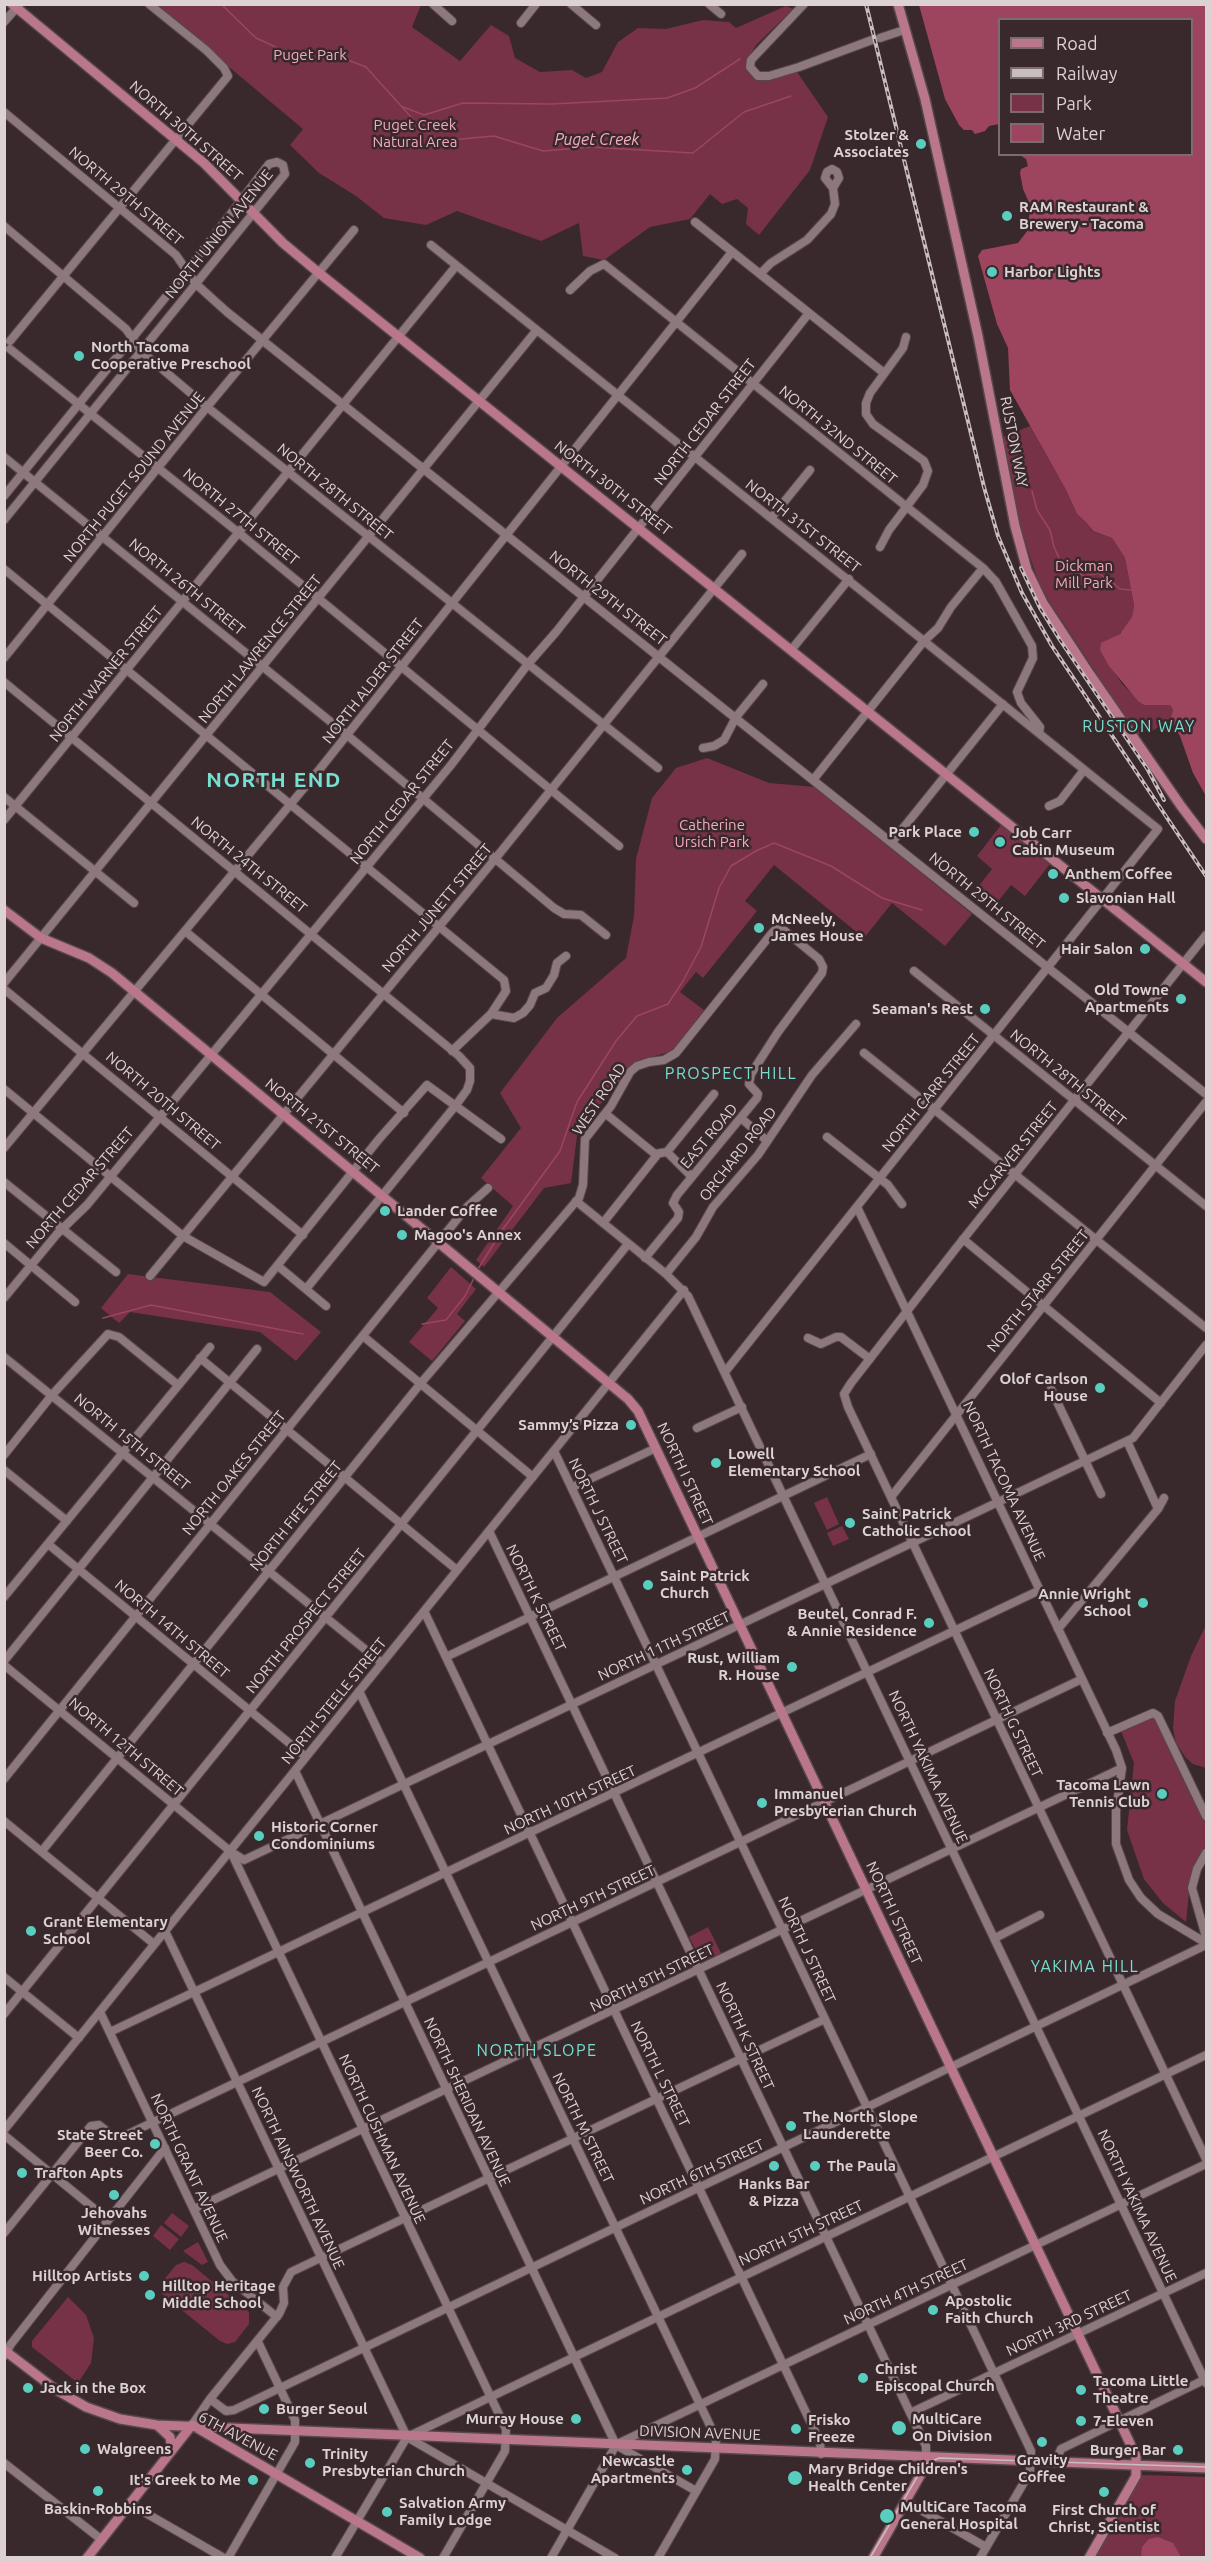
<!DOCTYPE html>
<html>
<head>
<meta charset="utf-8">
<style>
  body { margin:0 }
  #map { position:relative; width:1211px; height:2562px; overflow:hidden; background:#39292c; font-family:Ubuntu,sans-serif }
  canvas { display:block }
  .frame { position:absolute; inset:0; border:6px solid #dcd1d3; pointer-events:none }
  .legend { position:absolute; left:998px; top:18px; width:195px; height:138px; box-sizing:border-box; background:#39292c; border:2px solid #7a6c6f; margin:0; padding:8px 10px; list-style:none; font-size:18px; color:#dcd1d3 }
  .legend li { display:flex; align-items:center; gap:12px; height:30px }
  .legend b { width:30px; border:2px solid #7a6c6f }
</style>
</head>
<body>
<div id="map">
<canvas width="1211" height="2562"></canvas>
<div class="frame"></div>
<ul class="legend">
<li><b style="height:8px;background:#ba778a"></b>Road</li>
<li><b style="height:8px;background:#c8bdbf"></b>Railway</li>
<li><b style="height:16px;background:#773247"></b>Park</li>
<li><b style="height:16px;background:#9d455f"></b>Water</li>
</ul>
</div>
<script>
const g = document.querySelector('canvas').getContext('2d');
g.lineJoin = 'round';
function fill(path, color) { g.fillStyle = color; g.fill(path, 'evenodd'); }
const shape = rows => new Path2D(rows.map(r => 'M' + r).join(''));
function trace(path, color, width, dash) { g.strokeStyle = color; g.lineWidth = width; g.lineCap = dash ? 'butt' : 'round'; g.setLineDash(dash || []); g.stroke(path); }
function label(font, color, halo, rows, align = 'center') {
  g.font = font + ' Ubuntu,sans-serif'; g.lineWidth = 5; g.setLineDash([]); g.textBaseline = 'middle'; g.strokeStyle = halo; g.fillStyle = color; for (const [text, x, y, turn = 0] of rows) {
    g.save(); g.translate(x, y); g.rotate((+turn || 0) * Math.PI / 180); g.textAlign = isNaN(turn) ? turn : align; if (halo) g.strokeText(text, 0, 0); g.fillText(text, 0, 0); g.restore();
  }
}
fill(shape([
  [155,5,421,5,412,27,460,61,491,25,509,36,515,58,540,72,572,70,586,78,602,72,618,42,638,28,666,29,703,20,729,22,736,28,786,6,793,9,756,45,749,57,748,71,754,76,769,78,770,80,797,72,828,117,810,170,759,235,746,224,748,208,737,199,722,204,710,194,690,219,650,227,604,260,583,256,579,223,541,241,457,211,426,225,384,218,356,196,319,173,290,145,303,129],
  [1030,426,1066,490,1077,514,1088,523,1092,531,1112,538,1125,558,1134,605,1132,617,1124,630,1100,650,1122,684,1144,705,1170,705,1173,710,1170,720,1152,731,1144,731,1137,735,1048,600,1037,578,1019,524,1003,437],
  [707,758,769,783,815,787,972,914,945,946,892,903,864,938,774,865,745,901,757,911,703,978,696,972,680,992,708,1013,678,1050,639,1060,611,1090,577,1136,571,1183,544,1188,484,1267,476,1260,513,1206,481,1178,521,1128,500,1093,557,1018,626,958,634,916,636,859,652,798,676,768],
  [1001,825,1050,864,1025,896,1011,885,993,908,974,892,992,869,977,856],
  [451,1267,476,1289,457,1314,465,1321,432,1361,409,1342,438,1308,427,1298],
  [128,1274,270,1292,321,1332,296,1361,260,1332,130,1312,119,1323,101,1308],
  [827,1497,839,1524,827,1530,814,1503],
  [842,1526,849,1539,833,1546,827,1533],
  [1206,1625,1206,1768,1193,1764,1186,1758,1176,1743,1173,1728,1175,1701,1191,1656],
  [1154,1715,1206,1824,1206,1844,1190,1882,1186,1922,1163,1903,1144,1879,1127,1830,1134,1763,1121,1731],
  [708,1927,722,1955,703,1964,689,1937],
  [172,2213,189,2226,181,2237,164,2223],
  [161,2225,179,2239,170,2250,153,2236],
  [198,2242,208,2262,202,2265,183,2251],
  [184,2262,192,2265,249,2312,249,2324,235,2342,227,2344,220,2341,162,2294,161,2287,163,2281,176,2265],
  [68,2297,86,2315,94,2338,91,2363,78,2383,32,2347,32,2341],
  [1142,2475,1206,2477,1206,2557,1095,2558]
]), '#773247');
fill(shape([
  [919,5,1206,5,1206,796,1193,773,1180,736,1170,720,1173,710,1170,705,1144,705,1138,701,1109,666,1100,650,1101,643,1120,634,1132,617,1134,605,1125,558,1112,538,1093,531,1087,523,1077,514,1066,490,1010,390,1008,348,997,324,978,256,982,250,1018,243,1028,230,1030,205,1023,189,1020,173,1021,169,1028,166,1026,159,1020,155,1192,154,1192,20,1000,20,999,124,989,126,985,131,975,134,972,130,964,130,959,125,945,99],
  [1158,2537,1173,2543,1181,2557,1141,2557,1142,2547,1149,2539]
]), '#9d455f');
trace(shape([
  [221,4,256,38,280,49,318,58,348,60,366,67,421,128,440,141,494,136,543,151,591,147,693,153,744,112,791,96],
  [403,107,424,115,463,103,552,104,667,98,695,88,740,59],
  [1032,491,1037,510,1050,530,1054,547,1060,560,1067,567,1084,576,1098,573,1107,579],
  [1112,582,1120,589,1131,590],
  [478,1269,503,1229,560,1151,577,1102,616,1041,637,1016,668,1004,683,981,701,947,719,888,731,866,756,851,774,843,831,866,882,898,922,910],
  [103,1318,151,1305,303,1334],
  [422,1324,446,1320,465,1296,475,1276]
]), '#9d455f', 1.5);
const minor = shape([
  [433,4,452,21],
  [571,4,596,25],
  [709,4,721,14],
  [804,4,751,60,750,67,758,76,769,76,799,67,872,40],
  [4,22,19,5],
  [521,23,536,4],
  [880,38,904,30],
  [4,112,176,255,196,284,227,312,1206,1094],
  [695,222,884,373],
  [4,226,126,329,141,351,207,407,658,768],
  [431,245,1158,829,725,1372],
  [760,274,771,263,807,240,831,214,835,204,833,188,839,178,837,172,832,169,827,172,825,178,833,188],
  [570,290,590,271,604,264,983,568,996,582,1032,646,1033,658,1017,692,1021,703,1040,727,1039,733],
  [10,341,228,76,224,68,206,50,149,4],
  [10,349,239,533,619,846],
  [4,457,347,735,554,908,564,914,581,915,606,935],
  [4,496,186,272,269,164,277,162,283,165,285,174,4,520],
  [771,518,810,470],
  [880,547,889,530,923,485,928,471,924,461,873,424,866,414,866,403,870,393,903,348,906,337],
  [4,569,504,980,506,991,491,1014,452,1051],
  [792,649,849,579],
  [4,658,207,407,354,230],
  [4,682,459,1056,470,1068,470,1081,467,1090,456,1105,306,1289],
  [703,748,714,746,724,740,736,717,763,684],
  [813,780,924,641,938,628,951,607,983,568],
  [4,797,134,903],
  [1049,806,1060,801,1084,770],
  [4,820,456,266],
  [892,842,1003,704],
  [185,931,404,1113],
  [1206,935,957,1247,851,1383,844,1394,848,1407,1206,2159],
  [914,971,1206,1206],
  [4,983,536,331],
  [4,989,303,1235],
  [491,1014,514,1018,523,1013,530,1005,535,993,546,988,554,975,557,963,566,956],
  [864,1053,1206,1328],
  [4,1089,183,1236,264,1282,379,1139,427,1085,501,1139],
  [606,1114,655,1154,667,1152,692,1177],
  [741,1118,766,1140],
  [827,1137,888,1185,902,1204],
  [4,1148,319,770,732,252],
  [667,1152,714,1094],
  [4,1182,116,1272],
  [576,1201,666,1274,688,1296,1206,2383],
  [857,1207,1116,1750,1122,1768,1116,1811,1116,1844,1129,1880,1141,1898,1158,1914,1206,1943],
  [603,1223,657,1155],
  [963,1239,1161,1403],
  [4,1243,75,1302],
  [278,1266,326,1306],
  [666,1274,696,1237,713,1207,758,1155,812,1075,856,1024],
  [150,1276,495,859,742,554],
  [4,1298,57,1234,87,1205,451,765,528,664,556,632,809,313],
  [363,1336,533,1477],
  [808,1338,821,1344,836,1337,841,1337,870,1359],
  [4,1357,382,1663],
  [200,1358,457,1570],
  [1051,1389,1101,1494],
  [697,1428,742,1407],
  [1127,1441,1158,1509],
  [554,1451,1031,2451,1030,2472,980,2558],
  [4,1455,52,1395,108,1334,119,1337,178,1385],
  [4,1470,67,1521],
  [573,1487,656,1448],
  [891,1497,1206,1102],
  [489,1531,926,2446,926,2457],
  [48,1544,306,1757],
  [4,1597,210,1347],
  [424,1611,820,2442,821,2454],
  [1058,1629,1158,1509,1164,1498],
  [446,1657,871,1454],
  [4,1661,257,1349],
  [4,1665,230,1851,244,1860,1133,1438,1206,1345],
  [359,1691,716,2438,715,2459,658,2558],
  [1107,1733,1153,1713,1158,1716,1206,1816],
  [295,1771,616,2445],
  [4,1779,467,1207,488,1188],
  [4,1821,154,1944],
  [42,1851,421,1383,579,1198,583,1185,585,1139,611,1106,630,1072,637,1066,649,1062,664,1060,676,1053,772,933,776,929,785,931,819,959,823,967,822,973,778,1032,751,1074,749,1084,758,1094,757,1098,677,1195,673,1203,679,1212,678,1218,645,1258],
  [231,1852,506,2429,505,2451,443,2558],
  [1206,1853,1197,1869,1192,1888,1206,1937],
  [165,1931,407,2437],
  [995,1938,1040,1915],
  [4,1977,79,2038],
  [100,2012,220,2265,232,2281,277,2317],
  [4,2014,628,1244],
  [110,2032,1040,1590],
  [4,2130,684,1290],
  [4,2135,108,2220],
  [194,2209,1122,1768],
  [4,2233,91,2126,99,2125,114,2137,124,2136,1082,1679],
  [4,2356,11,2344,165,2148],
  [210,2399,226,2411,234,2410,1206,1945],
  [910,2413,1206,2273],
  [192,2425,210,2399,279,2314,284,2303,283,2287,291,2272,825,2019],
  [409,2436,1206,2055],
  [407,2437,615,2558],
  [617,2444,1206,2164],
  [616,2445,696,2491],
  [4,2463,102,2540],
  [1055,2463,1061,2449,1206,2379],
  [905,2501,986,2547],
  [130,2504,224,2558],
  [228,2558,295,2442,295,2420,258,2342],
  [335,2558,407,2437],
  [551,2558,616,2445]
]);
const major = shape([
  [12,4,204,163,283,243,319,273,1206,982],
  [898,4,925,99,978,336,1015,526,1027,570,1043,603,1087,670,1181,806,1206,839],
  [4,910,41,938,89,958,112,973,628,1399,638,1411,1136,2456,1136,2476,1089,2558],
  [4,2350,55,2389,86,2407,120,2419,157,2425,1206,2468],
  [157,2425,170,2437,172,2449],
  [194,2426,420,2558],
  [87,2558,192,2425],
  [873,2558,925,2467,926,2457]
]);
trace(minor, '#55474a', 10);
trace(major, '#55474a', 12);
trace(minor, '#8c787d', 8);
trace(major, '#ba778a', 9);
trace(shape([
  [870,2558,920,2472,926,2464,939,2458,1206,2467]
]), '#c8bdbf', 1.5);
const rail = shape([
  [866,4,984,487,998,536,1022,593,1052,646,1206,876],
  [1021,568,1040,608,1060,640,1148,770,1164,800]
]);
trace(rail, '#c8bdbf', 4);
trace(rail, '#39292c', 1.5, [4.5]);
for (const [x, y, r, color] of [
  [921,144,6,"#59cebf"],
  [1007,216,6,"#59cebf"],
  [992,272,6,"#59cebf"],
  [79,356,6,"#59cebf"],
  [974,832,6,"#59cebf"],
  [1000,842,6,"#59cebf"],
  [1053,874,6,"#59cebf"],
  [1064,898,6,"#59cebf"],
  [759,928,6,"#59cebf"],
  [1145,949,6,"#59cebf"],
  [1181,999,6,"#59cebf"],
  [985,1009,6,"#59cebf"],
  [385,1211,6,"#59cebf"],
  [402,1235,6,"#59cebf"],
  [1100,1388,6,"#59cebf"],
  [631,1425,6,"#59cebf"],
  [716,1463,6,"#59cebf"],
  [850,1523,6,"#59cebf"],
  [648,1585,6,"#59cebf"],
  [1143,1603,6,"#59cebf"],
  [929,1623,6,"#59cebf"],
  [792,1667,6,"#59cebf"],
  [1162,1794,6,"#59cebf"],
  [762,1803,6,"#59cebf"],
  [259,1836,6,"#59cebf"],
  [31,1931,6,"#59cebf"],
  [791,2126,6,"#59cebf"],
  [155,2144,6,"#59cebf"],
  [774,2166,6,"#59cebf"],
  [815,2166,6,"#59cebf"],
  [22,2173,6,"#59cebf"],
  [114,2195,6,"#59cebf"],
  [144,2276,6,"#59cebf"],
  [150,2295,6,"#59cebf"],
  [933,2310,6,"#59cebf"],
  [863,2378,6,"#59cebf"],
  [28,2388,6,"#59cebf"],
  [1081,2390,6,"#59cebf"],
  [264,2409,6,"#59cebf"],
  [576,2419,6,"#59cebf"],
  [1081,2421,6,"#59cebf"],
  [899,2428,8,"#59cebf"],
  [796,2429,6,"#59cebf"],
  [1042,2442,6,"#59cebf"],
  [85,2449,6,"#59cebf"],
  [1178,2450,6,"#59cebf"],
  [310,2463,6,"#59cebf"],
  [687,2470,6,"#59cebf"],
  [795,2478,8,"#59cebf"],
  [253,2480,6,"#59cebf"],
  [98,2491,6,"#59cebf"],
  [1104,2492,6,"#59cebf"],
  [387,2512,6,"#59cebf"],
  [887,2516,8,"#59cebf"]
]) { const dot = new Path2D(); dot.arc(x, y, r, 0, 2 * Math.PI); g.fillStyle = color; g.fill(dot); trace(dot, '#39292c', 2); }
label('15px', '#f4aabb', '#39292c', [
  ["Puget Park",310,55],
  ["Puget Creek",415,125],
  ["Natural Area",415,142],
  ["Dickman",1084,566],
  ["Mill Park",1084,583],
  ["Catherine",712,825],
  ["Ursich Park",712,842]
]);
label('15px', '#dcd1d3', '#39292c', [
  ["NORTH 30TH STREET",186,131,41],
  ["NORTH 29TH STREET",126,196,40],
  ["NORTH UNION AVENUE",219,234,-51],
  ["NORTH CEDAR STREET",705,422,-52],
  ["NORTH 32ND STREET",838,435,39],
  ["RUSTON WAY",1014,442,79],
  ["NORTH PUGET SOUND AVENUE",134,477,-51],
  ["NORTH 30TH STREET",613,488,38],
  ["NORTH 28TH STREET",335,492,39],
  ["NORTH 27TH STREET",241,517,39],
  ["NORTH 31ST STREET",803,526,38],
  ["NORTH 26TH STREET",187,587,39],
  ["NORTH 29TH STREET",608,598,38],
  ["NORTH LAWRENCE STREET",260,649,-51],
  ["NORTH WARNER STREET",106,674,-51],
  ["NORTH ALDER STREET",373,681,-52],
  ["NORTH CEDAR STREET",402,802,-51],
  ["NORTH 24TH STREET",249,865,39],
  ["NORTH 29TH STREET",987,901,39],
  ["NORTH JUNETT STREET",437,908,-50],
  ["NORTH 28TH STREET",1068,1078,39],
  ["NORTH CARR STREET",931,1093,-51],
  ["WEST ROAD",599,1099,-56],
  ["NORTH 20TH STREET",163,1101,40],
  ["NORTH 21ST STREET",322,1126,39],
  ["EAST ROAD",709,1136,-50],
  ["ORCHARD ROAD",738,1154,-52],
  ["MCCARVER STREET",1013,1155,-51],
  ["NORTH CEDAR STREET",80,1188,-49],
  ["NORTH STARR STREET",1038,1291,-51],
  ["NORTH 15TH STREET",132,1442,39],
  ["NORTH OAKES STREET",234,1473,-51],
  ["NORTH I STREET",685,1474,65],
  ["NORTH TACOMA AVENUE",1004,1481,65],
  ["NORTH J STREET",598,1511,64],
  ["NORTH FIFE STREET",296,1516,-51],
  ["NORTH K STREET",536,1598,64],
  ["NORTH PROSPECT STREET",306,1621,-51],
  ["NORTH 14TH STREET",172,1629,40],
  ["NORTH 11TH STREET",664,1646,-25],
  ["NORTH STEELE STREET",334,1701,-51],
  ["NORTH G STREET",1013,1723,65],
  ["NORTH 12TH STREET",126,1747,40],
  ["NORTH YAKIMA AVENUE",928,1767,65],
  ["NORTH 10TH STREET",570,1800,-25],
  ["NORTH 9TH STREET",593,1898,-25],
  ["NORTH I STREET",894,1913,65],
  ["NORTH J STREET",807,1950,65],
  ["NORTH 8TH STREET",652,1978,-26],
  ["NORTH K STREET",745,2036,65],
  ["NORTH L STREET",660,2074,64],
  ["NORTH SHERIDAN AVENUE",467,2102,65],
  ["NORTH M STREET",583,2128,64],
  ["NORTH CUSHMAN AVENUE",382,2139,65],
  ["NORTH GRANT AVENUE",189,2168,65],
  ["NORTH 6TH STREET",702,2172,-25],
  ["NORTH AINSWORTH AVENUE",298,2178,65],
  ["NORTH YAKIMA AVENUE",1137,2206,65],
  ["NORTH 5TH STREET",801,2233,-25],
  ["NORTH 4TH STREET",906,2292,-25],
  ["NORTH 3RD STREET",1069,2323,-25],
  ["DIVISION AVENUE",700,2433,2],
  ["6TH AVENUE",238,2436,28]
]);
label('bold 15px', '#dcd1d3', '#39292c', [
  ["Stolzer &",909,135,"right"],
  ["Associates",909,152,"right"],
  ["RAM Restaurant &",1019,207],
  ["Brewery - Tacoma",1019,224],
  ["Harbor Lights",1004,272],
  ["North Tacoma",91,347],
  ["Cooperative Preschool",91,364],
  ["Park Place",962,832,"right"],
  ["Job Carr",1012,833],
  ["Cabin Museum",1012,850],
  ["Anthem Coffee",1065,874],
  ["Slavonian Hall",1076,898],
  ["McNeely,",771,919],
  ["James House",771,936],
  ["Hair Salon",1133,949,"right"],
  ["Old Towne",1169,990,"right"],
  ["Apartments",1169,1007,"right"],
  ["Seaman's Rest",973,1009,"right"],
  ["Lander Coffee",397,1211],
  ["Magoo's Annex",414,1235],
  ["Olof Carlson",1088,1379,"right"],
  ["House",1088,1396,"right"],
  ["Sammy’s Pizza",619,1425,"right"],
  ["Lowell",728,1454],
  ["Elementary School",728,1471],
  ["Saint Patrick",862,1514],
  ["Catholic School",862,1531],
  ["Saint Patrick",660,1576],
  ["Church",660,1593],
  ["Annie Wright",1131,1594,"right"],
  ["School",1131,1611,"right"],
  ["Beutel, Conrad F.",917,1614,"right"],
  ["& Annie Residence",917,1631,"right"],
  ["Rust, William",780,1658,"right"],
  ["R. House",780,1675,"right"],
  ["Tacoma Lawn",1150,1785,"right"],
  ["Tennis Club",1150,1802,"right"],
  ["Immanuel",774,1794],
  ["Presbyterian Church",774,1811],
  ["Historic Corner",271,1827],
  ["Condominiums",271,1844],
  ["Grant Elementary",43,1922],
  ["School",43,1939],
  ["The North Slope",803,2117],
  ["Launderette",803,2134],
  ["State Street",143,2135,"right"],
  ["Beer Co.",143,2152,"right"],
  ["The Paula",827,2166],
  ["Trafton Apts",34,2173],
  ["Hanks Bar",774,2184,"center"],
  ["& Pizza",774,2201,"center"],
  ["Jehovahs",114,2213,"center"],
  ["Witnesses",114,2230,"center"],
  ["Hilltop Artists",132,2276,"right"],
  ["Hilltop Heritage",162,2286],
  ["Middle School",162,2303],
  ["Apostolic",945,2301],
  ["Faith Church",945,2318],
  ["Christ",875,2369],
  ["Episcopal Church",875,2386],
  ["Tacoma Little",1093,2381],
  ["Theatre",1093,2398],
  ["Jack in the Box",40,2388],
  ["Burger Seoul",276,2409],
  ["Murray House",564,2419,"right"],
  ["MultiCare",912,2419],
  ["On Division",912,2436],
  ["Frisko",808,2420],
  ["Freeze",808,2437],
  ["7-Eleven",1093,2421],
  ["Walgreens",97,2449],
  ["Burger Bar",1166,2450,"right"],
  ["Trinity",322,2454],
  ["Presbyterian Church",322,2471],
  ["Gravity",1042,2460,"center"],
  ["Coffee",1042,2477,"center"],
  ["Newcastle",675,2461,"right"],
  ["Apartments",675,2478,"right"],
  ["Mary Bridge Children's",808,2469],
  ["Health Center",808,2486],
  ["It's Greek to Me",241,2480,"right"],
  ["Salvation Army",399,2503],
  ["Family Lodge",399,2520],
  ["MultiCare Tacoma",900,2507],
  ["General Hospital",900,2524],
  ["Baskin-Robbins",98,2509,"center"],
  ["First Church of",1104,2510,"center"],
  ["Christ, Scientist",1104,2527,"center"]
], 'left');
label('italic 16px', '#f8aebf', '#39292c', [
  ["Puget Creek",597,140]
]);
g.letterSpacing = '1.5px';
label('16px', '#76dfd0', '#39292c', [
  ["RUSTON WAY",1139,727],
  ["PROSPECT HILL",731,1074],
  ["YAKIMA HILL",1085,1967],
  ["NORTH SLOPE",537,2051]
]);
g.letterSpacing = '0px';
g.letterSpacing = '1.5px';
label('bold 21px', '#76dfd0', '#39292c', [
  ["NORTH END",274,780]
]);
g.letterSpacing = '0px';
</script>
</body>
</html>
